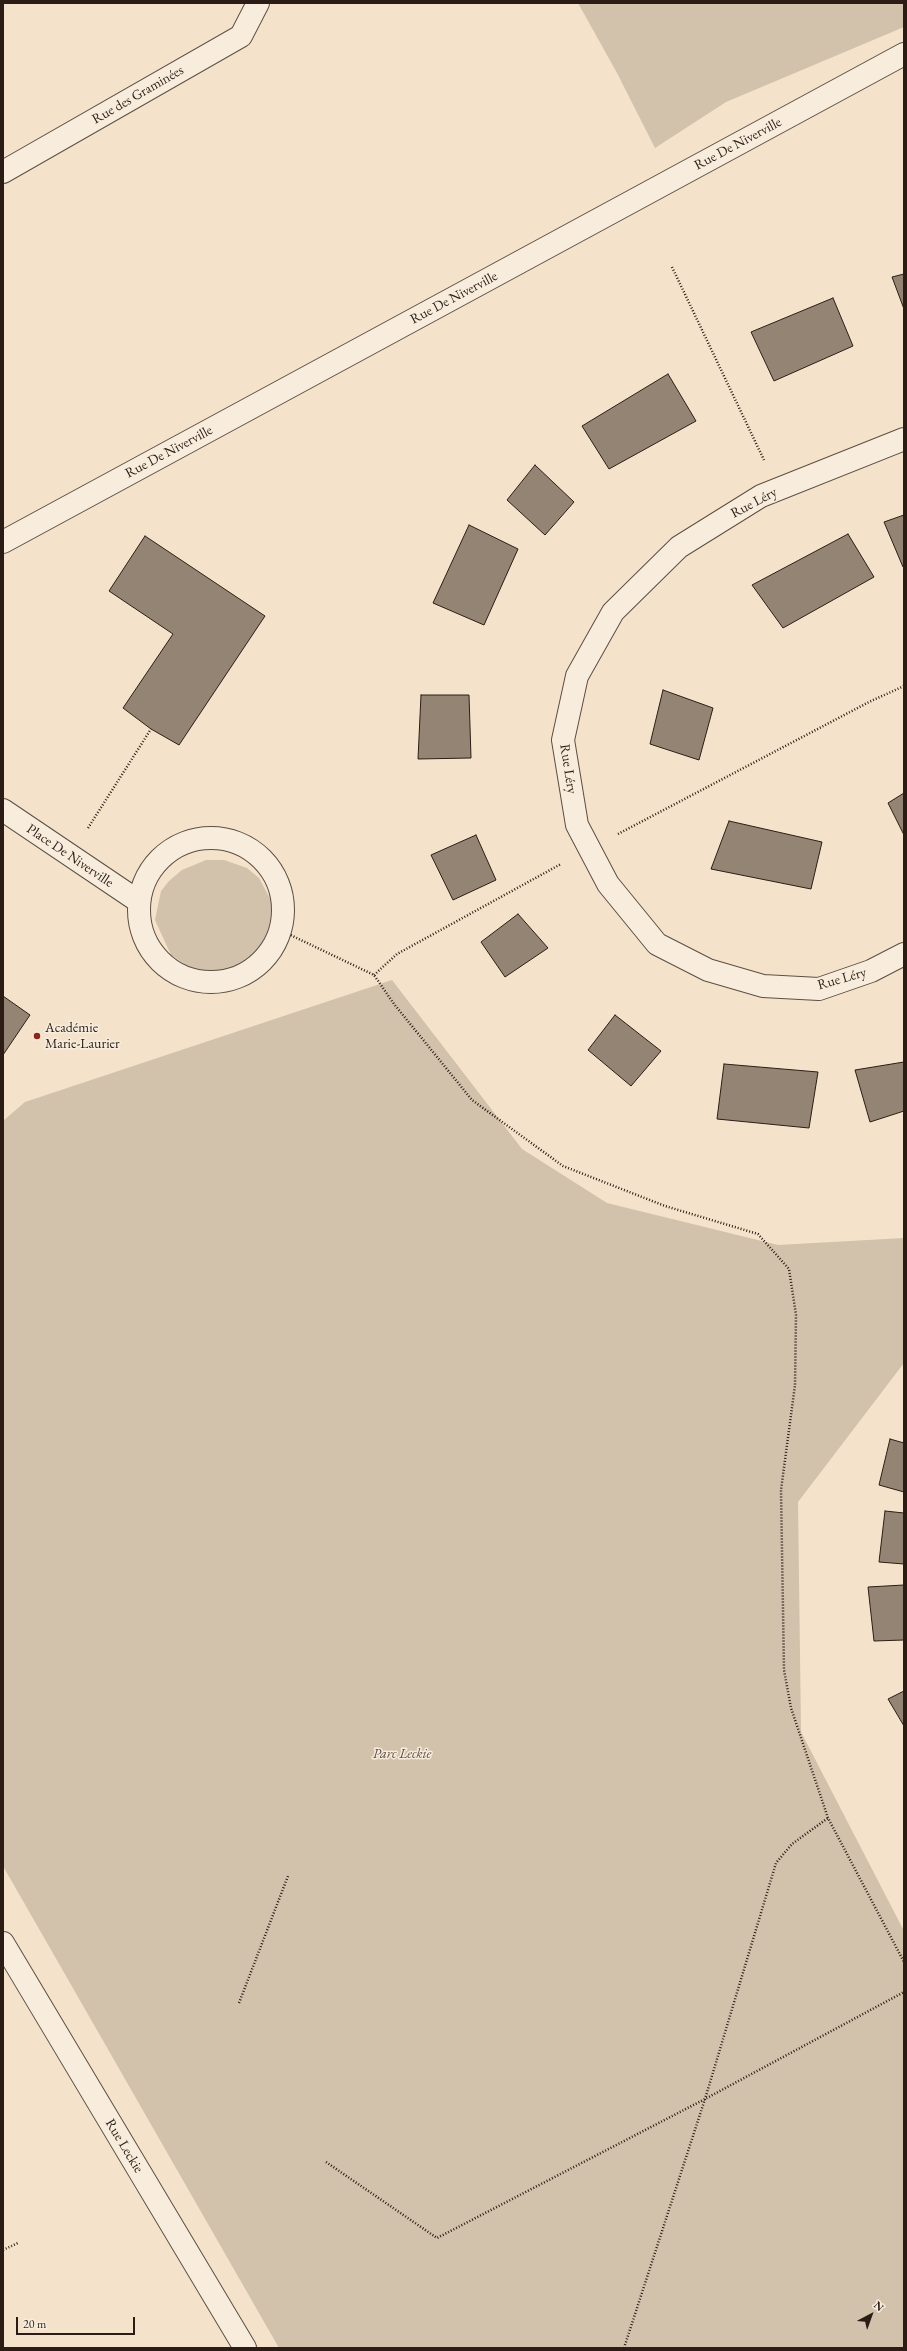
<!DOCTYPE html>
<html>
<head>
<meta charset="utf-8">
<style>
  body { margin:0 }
  #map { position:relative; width:907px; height:2351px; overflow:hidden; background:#f4e3ca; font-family:"EB Garamond",serif }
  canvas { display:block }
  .frame { position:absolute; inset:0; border:4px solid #2b1d16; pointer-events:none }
  .north { position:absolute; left:851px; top:2295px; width:40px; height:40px; -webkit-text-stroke:3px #f8eddd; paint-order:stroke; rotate:41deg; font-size:11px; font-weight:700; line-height:16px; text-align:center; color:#2b1d16 }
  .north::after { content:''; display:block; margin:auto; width:14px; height:18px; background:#2b1d16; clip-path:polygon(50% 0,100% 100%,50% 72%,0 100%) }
  .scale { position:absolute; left:16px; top:2317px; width:119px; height:18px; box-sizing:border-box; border:2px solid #2b1d16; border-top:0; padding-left:5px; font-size:12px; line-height:14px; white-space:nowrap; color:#2b1d16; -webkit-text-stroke:3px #f8eddd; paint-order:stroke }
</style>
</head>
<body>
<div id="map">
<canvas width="907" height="2351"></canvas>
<div class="frame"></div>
<div class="north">N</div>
<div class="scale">20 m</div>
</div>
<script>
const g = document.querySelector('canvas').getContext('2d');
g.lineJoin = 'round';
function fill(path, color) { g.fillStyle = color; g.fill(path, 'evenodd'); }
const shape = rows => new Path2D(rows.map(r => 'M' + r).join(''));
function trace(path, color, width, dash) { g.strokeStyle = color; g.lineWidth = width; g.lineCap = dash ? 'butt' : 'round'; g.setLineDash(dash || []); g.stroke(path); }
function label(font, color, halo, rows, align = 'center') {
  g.font = font + ' "EB Garamond",serif'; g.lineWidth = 3; g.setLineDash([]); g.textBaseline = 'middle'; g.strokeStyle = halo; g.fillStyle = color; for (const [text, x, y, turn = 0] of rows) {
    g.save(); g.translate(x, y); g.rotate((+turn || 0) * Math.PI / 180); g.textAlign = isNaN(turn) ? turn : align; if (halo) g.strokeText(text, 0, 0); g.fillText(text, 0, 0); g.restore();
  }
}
fill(shape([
  [578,3,904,3,904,27,726,102,655,148,617,73],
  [206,860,224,860,247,868,259,878,273,904,270,943,244,967,225,975,189,967,171,955,155,920,161,891,169,881,182,870],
  [392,980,522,1149,607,1203,778,1245,904,1238,904,1363,798,1502,801,1732,904,1931,904,2348,279,2348,3,1866,3,1121,25,1102]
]), '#d2c1ab');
const building = shape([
  [904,274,904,309,892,277,904,274],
  [833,298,853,346,774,381,751,332,833,298],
  [668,374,696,421,609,469,582,426,668,374],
  [535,465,574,502,545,535,507,500,535,465],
  [904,515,904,567,903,567,884,522,904,515],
  [469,525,518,549,484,625,433,603,469,525],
  [848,534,874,577,783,628,752,585,848,534],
  [145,536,265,616,179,745,151,729,123,708,173,634,109,591,145,536],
  [663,690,713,708,699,760,650,744,663,690],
  [421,695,469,695,471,758,418,759,421,695],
  [904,793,904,835,888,803,904,793],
  [729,821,822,842,811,889,711,869,729,821],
  [476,835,496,880,453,900,431,855,476,835],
  [518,914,548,948,505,977,481,942,518,914],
  [3,996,30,1015,3,1055,3,996],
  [615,1015,661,1051,631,1086,588,1050,615,1015],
  [904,1062,904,1111,870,1122,855,1070,904,1062],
  [724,1064,818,1072,809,1128,717,1119,724,1064],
  [890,1439,904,1443,904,1492,879,1485,890,1439],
  [885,1511,904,1513,904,1564,879,1562,885,1511],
  [904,1585,904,1640,874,1641,868,1587,904,1585],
  [904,1691,904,1726,888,1699,904,1691]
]);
fill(building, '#948474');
trace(building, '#2b1d16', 1);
const street = shape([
  [3,172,241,36,258,3],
  [904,439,761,496,679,547,613,612,577,676,563,740,577,825,608,884,657,944,708,970,763,986,819,989,871,971,904,954],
  [3,542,904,54],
  [3,810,138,901],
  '139 910a72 72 0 1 1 144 0a72 72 0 1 1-144 0Z',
  [3,1943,245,2348]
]);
trace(street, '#5d4e43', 24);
trace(shape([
  [672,267,764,460],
  [88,828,151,729],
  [618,834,869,702,904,686],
  [280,930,374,975,394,1004,472,1100,563,1166,665,1206,758,1234,789,1269,796,1315,795,1385,781,1490,784,1670,791,1708,828,1818,904,1962],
  [374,975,397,954,561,864],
  [239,2003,288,1876],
  [326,2162,437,2238,705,2099,904,1992],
  [3,2250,18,2243],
  [624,2348,705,2099,776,1863,792,1844,828,1818]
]), '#2b1d16', 2.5, [1, 2]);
trace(street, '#f8eddd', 22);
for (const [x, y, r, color] of [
  [37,1036,4,"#8f2418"]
]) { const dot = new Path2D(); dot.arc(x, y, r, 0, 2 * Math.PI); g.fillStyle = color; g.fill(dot); trace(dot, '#f8eddd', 1.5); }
label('14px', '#2b1d16', '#f8eddd', [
  ["Rue des Graminées",138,95,-30],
  ["Rue De Niverville",738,144,-28],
  ["Rue De Niverville",454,298,-28],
  ["Rue De Niverville",169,452,-28],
  ["Rue Léry",754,503,-28],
  ["Rue Léry",568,769,81],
  ["Place De Niverville",70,856,34],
  ["Rue Léry",842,979,-16],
  ["Rue Leckie",124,2146,59]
]);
label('14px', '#2b1d16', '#f8eddd', [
  ["Académie",45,1028],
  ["Marie-Laurier",45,1044]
], 'left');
label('italic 14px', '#5d4e43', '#f8eddd', [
  ["Parc Leckie",402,1754]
]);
</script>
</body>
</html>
